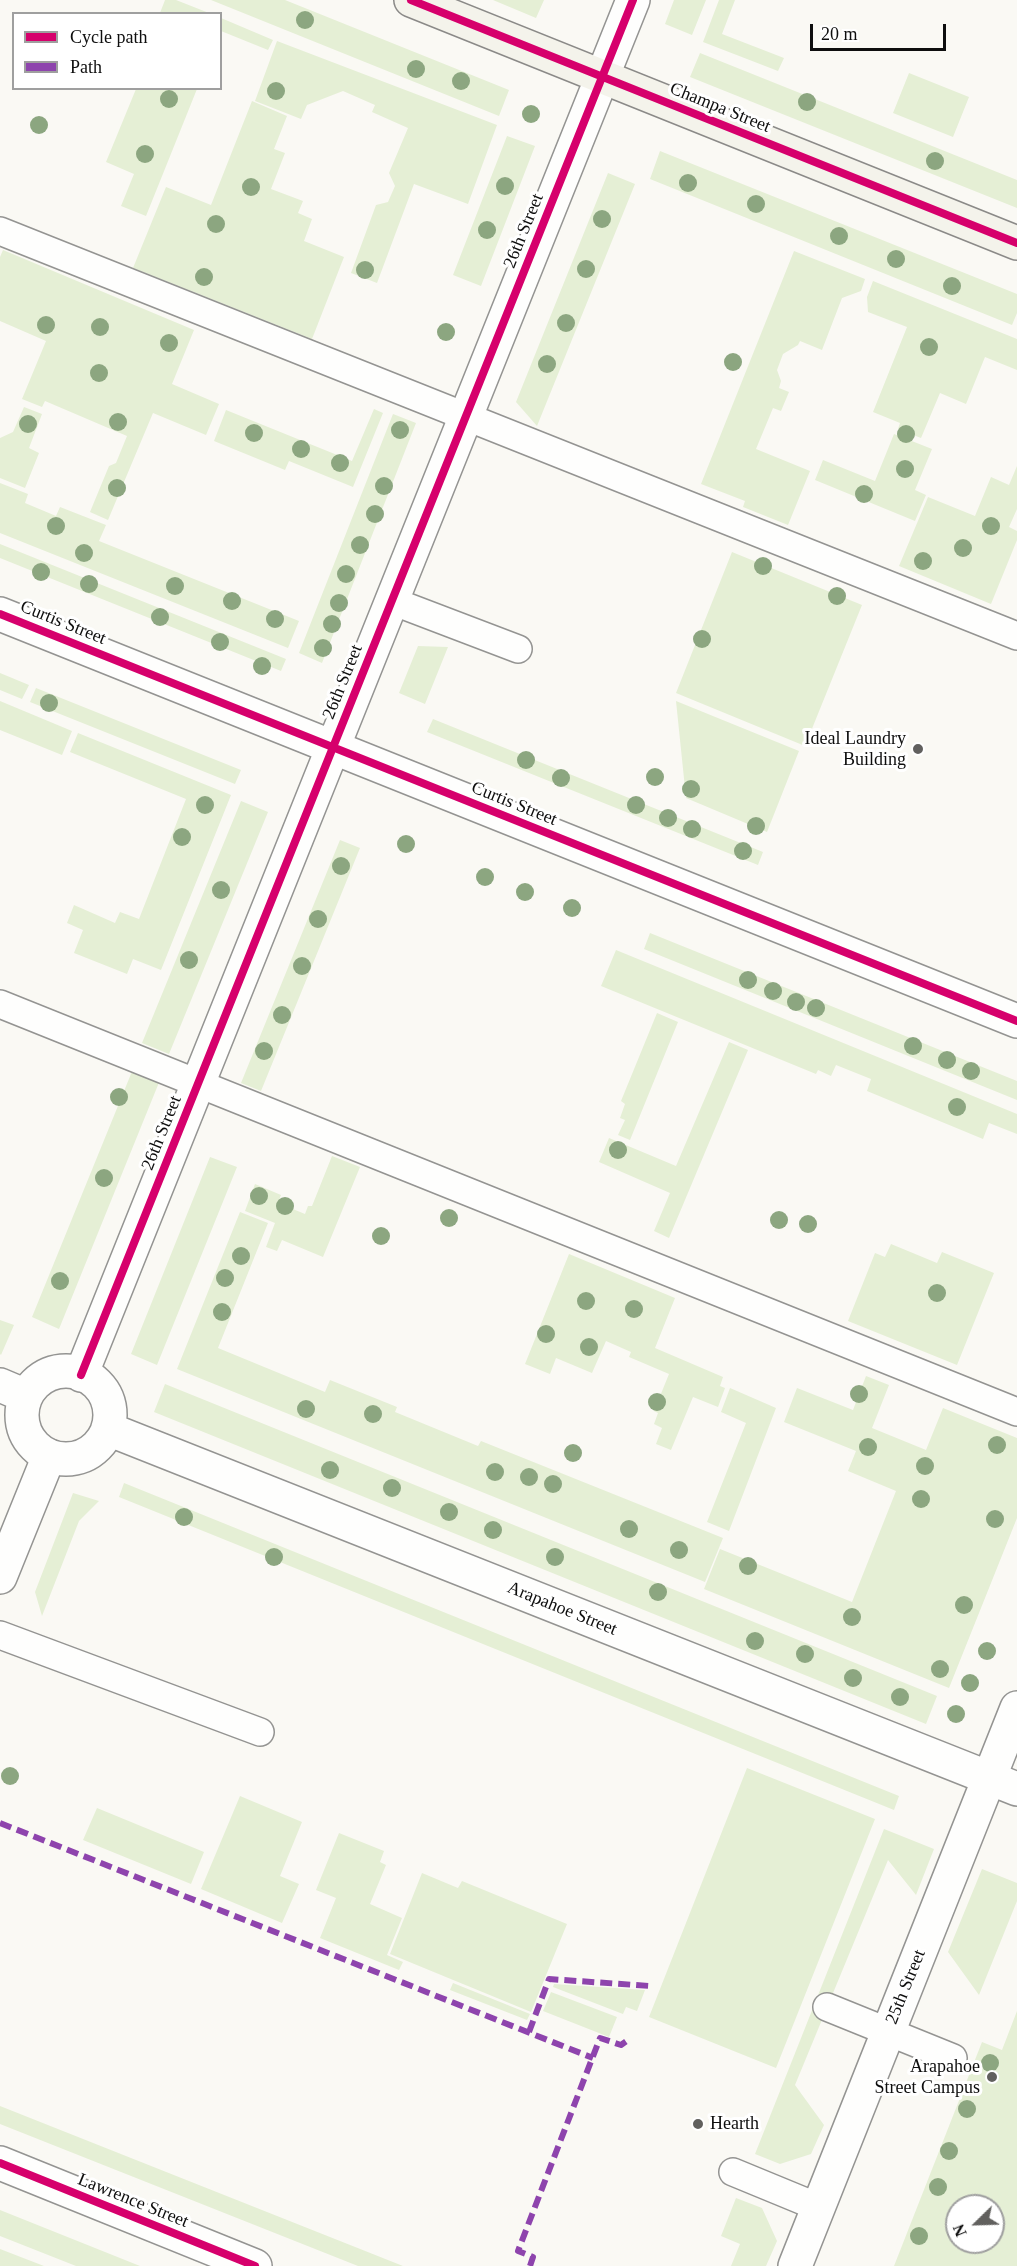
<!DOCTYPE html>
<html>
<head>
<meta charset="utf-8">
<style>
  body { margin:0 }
  #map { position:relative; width:1017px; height:2266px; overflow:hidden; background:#faf9f4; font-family:"Times New Roman",serif }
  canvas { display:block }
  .legend { position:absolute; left:12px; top:12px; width:210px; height:78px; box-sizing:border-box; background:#fff; border:2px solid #9f9f9f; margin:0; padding:8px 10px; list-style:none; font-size:18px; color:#0e0e0e }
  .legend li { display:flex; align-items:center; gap:12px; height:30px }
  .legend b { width:30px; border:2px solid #9f9f9f }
  .north { position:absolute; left:945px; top:2194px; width:60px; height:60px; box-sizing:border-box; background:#fff; border:2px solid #9f9f9f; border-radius:50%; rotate:247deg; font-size:16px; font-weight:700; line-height:24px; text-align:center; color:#0e0e0e }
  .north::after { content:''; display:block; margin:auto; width:21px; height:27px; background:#61605e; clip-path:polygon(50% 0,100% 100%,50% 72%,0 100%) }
  .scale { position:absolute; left:810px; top:24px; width:136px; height:27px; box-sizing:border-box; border:3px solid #0e0e0e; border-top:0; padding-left:8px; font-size:18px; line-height:21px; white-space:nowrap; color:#0e0e0e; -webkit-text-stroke:4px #fff; paint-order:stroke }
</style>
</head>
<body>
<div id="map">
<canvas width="1017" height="2266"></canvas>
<ul class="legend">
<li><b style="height:8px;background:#d6006c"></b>Cycle path</li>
<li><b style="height:8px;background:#8e44ad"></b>Path</li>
</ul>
<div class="north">N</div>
<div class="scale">20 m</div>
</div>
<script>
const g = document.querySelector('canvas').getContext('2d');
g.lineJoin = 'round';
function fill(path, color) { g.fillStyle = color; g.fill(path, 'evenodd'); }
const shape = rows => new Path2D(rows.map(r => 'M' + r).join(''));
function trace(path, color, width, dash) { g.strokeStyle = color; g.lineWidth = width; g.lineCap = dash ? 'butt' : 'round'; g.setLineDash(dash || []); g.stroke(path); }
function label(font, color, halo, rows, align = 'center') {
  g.font = font + ' "Times New Roman",serif'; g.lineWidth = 6; g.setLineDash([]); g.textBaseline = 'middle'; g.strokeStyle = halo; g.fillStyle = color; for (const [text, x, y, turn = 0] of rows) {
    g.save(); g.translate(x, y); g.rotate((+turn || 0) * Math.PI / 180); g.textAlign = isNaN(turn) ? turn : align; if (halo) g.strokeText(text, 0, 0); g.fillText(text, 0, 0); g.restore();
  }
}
fill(shape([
  [165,0,176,0,209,13,160,13],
  [211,0,285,0,509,90,499,116],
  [493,0,544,0,536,18],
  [674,0,706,0,692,35,665,24],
  [719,0,735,0,722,34,784,58,778,71,703,42],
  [221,18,273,40,268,50,221,31],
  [277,41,497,125,468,204,414,184,377,283,351,273,376,205,388,202,395,186,389,173,408,128,372,112,375,105,343,91,307,105,301,119,255,101],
  [700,53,1017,180,1017,208,690,77],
  [909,73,969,97,953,137,893,113],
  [136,89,197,89,146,216,121,206,134,174,106,162],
  [252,101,287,116,274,149,285,153,271,189,303,201,298,213,312,219,304,241,344,257,312,339,133,268,166,187,211,205],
  [507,136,535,146,481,286,453,275],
  [660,151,1017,294,1017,313,1012,325,650,179],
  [608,173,635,184,537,426,516,402],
  [3,250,194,330,172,384,219,404,206,435,153,413,108,520,90,512,109,466,116,463,127,436,45,401,42,407,22,399,46,341,0,321,0,257],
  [794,251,865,279,861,291,842,298,822,350,800,341,798,345,783,354,777,370,781,381,779,388,789,392,781,411,773,408,756,449,810,471,788,525,743,507,745,501,701,484],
  [873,281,1017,339,1017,370,985,357,966,404,940,393,921,438,898,429,900,423,873,412,907,327,868,312,867,297],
  [24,407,42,414,29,448,39,453,25,488,0,478,0,438,13,432],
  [374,409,383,413,353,487,289,461,285,470,214,441,226,410,352,461],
  [393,414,416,423,322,663,299,653],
  [894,434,932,449,915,490,926,495,915,521,815,480,823,460,875,481],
  [1017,466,1017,509,1009,527,1017,531,1017,540,991,604,899,566,928,497,975,516,991,477,1009,485],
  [0,483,28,494,25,503,56,516,60,507,106,525,99,541,299,621,288,648,0,533],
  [0,544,286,659,281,671,0,558],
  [732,552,862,605,805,746,676,693],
  [418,646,448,647,425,704,399,693],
  [0,673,29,685,22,699,0,690],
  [36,688,241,770,235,784,30,702],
  [0,701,72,731,62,755,0,730],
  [676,701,799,751,767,832,686,798],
  [433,719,763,852,758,865,427,732],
  [78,733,231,795,161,970,133,959,127,974,74,953,83,930,67,923,74,905,115,923,120,912,139,919,186,799,70,752],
  [241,801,268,812,169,1054,142,1043],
  [340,840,360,848,261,1091,241,1083],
  [650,933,1017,1081,1017,1100,644,949],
  [616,950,1017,1114,1017,1134,989,1123,983,1139,867,1091,871,1079,836,1065,831,1076,818,1070,816,1074,601,986],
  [657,1013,678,1022,630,1140,618,1135,625,1120,620,1118,625,1104,621,1101],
  [729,1042,748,1050,669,1238,654,1231,670,1193,599,1162,609,1138,676,1166],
  [133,1069,160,1080,59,1329,32,1317],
  [332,1156,360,1167,323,1257,282,1240,277,1251,266,1247,275,1223,245,1211,255,1184,281,1195,278,1203,305,1214,308,1206,312,1206],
  [210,1157,237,1167,157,1365,131,1354],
  [240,1212,268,1223,218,1348,325,1392,330,1380,397,1407,395,1412,478,1446,481,1441,723,1538,705,1582,177,1369],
  [891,1244,937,1263,942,1252,994,1273,957,1365,848,1321,875,1253,885,1257],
  [569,1254,675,1298,655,1348,723,1377,720,1386,725,1388,718,1407,693,1397,671,1450,656,1444,662,1428,654,1424,658,1413,654,1411,669,1374,629,1357,631,1352,606,1341,592,1373,556,1358,550,1374,525,1364],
  [0,1320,14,1325,1,1355,0,1354],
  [866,1376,889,1385,872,1428,926,1450,943,1408,1017,1438,1017,1518,949,1688,704,1589,720,1549,852,1602,896,1491,848,1471,856,1451,784,1422,797,1388,853,1410],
  [165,1384,937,1696,926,1724,154,1412],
  [730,1388,776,1408,729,1531,707,1522,746,1423,721,1412],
  [124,1483,899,1796,894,1810,119,1497],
  [73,1493,99,1501,79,1521,42,1616,35,1592],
  [747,1768,875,1819,776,2068,649,2017],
  [240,1796,302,1822,280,1876,299,1884,282,1923,201,1889],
  [97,1808,204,1852,191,1884,83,1840],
  [884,1829,934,1849,916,1895,888,1860,795,2085,824,2125,811,2154,780,2164,755,2154],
  [339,1833,384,1851,380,1862,386,1865,370,1904,402,1918,387,1955,403,1962,399,1970,320,1938,336,1898,316,1890],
  [982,1869,1017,1883,1017,1901,979,1995,948,1952],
  [422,1873,458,1888,462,1881,567,1924,531,2012,390,1954],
  [453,1983,530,2014,527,2020,450,1990],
  [554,1984,645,1990,637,2011,626,2007,623,2014,553,1987],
  [551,1992,617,2017,609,2037,543,2011],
  [1017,2011,1017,2266,894,2266,982,2042,1002,2050],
  [957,2206,993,2206,993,2242,957,2242],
  [0,2106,403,2266,358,2266,0,2124],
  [736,2198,762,2208,777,2241,766,2266,731,2266,740,2244,721,2236],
  [0,2210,140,2266,76,2266,0,2236],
  [0,2249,44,2266,0,2266]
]), '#e5efd5');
const service = shape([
  [0,231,1017,636],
  [392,601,518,649],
  [0,1004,1017,1412],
  [0,1635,260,1732],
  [827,2007,953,2058],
  [733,2172,818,2207]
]);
const minor = shape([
  [0,614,1017,1021],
  [81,1375,633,0],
  [0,1577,49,1456],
  [795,2266,1017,1708]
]);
const tertiary = shape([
  '22 1415a44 44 0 1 1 88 0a44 44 0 1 1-88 0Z',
  [0,1385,26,1396],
  [108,1429,1017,1789],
  [0,2163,255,2266]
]);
const secondary = shape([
  [411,0,1017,243]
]);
trace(service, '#949492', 30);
trace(minor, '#949492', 36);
trace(tertiary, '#949492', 36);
trace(secondary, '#8b8a88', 36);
trace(service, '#fefefd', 27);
trace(minor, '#fefefd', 33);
trace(tertiary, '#fefefd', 33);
trace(secondary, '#f4f3eb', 33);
trace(shape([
  [0,1823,593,2058],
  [529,2032,549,1979,650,1986],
  [530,2266,533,2257,518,2251,600,2038,621,2045,628,2040]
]), '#8e44ad', 6, [12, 6]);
trace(shape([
  [411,0,1017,243],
  [0,614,1017,1021],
  [81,1375,633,0],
  [0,2163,255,2266]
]), '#d6006c', 8);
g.fillStyle = '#8ca680';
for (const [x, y] of [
  [305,20],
  [416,69],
  [461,81],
  [276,91],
  [169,99],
  [807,102],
  [531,114],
  [39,125],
  [145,154],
  [935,161],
  [688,183],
  [505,186],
  [251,187],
  [756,204],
  [602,219],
  [216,224],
  [487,230],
  [839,236],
  [896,259],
  [586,269],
  [365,270],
  [204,277],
  [952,286],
  [566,323],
  [46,325],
  [100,327],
  [446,332],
  [169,343],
  [929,347],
  [733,362],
  [547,364],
  [99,373],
  [118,422],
  [28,424],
  [400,430],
  [254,433],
  [906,434],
  [301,449],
  [340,463],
  [905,469],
  [384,486],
  [117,488],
  [864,494],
  [375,514],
  [56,526],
  [991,526],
  [360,545],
  [963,548],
  [84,553],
  [923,561],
  [763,566],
  [41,572],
  [346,574],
  [89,584],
  [175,586],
  [837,596],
  [232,601],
  [339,603],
  [160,617],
  [275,619],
  [332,624],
  [702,639],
  [220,642],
  [323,648],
  [262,666],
  [49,703],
  [526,760],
  [655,777],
  [561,778],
  [691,789],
  [205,805],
  [636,805],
  [668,818],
  [756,826],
  [692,829],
  [182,837],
  [406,844],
  [743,851],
  [341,866],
  [485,877],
  [221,890],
  [525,892],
  [572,908],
  [318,919],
  [189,960],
  [302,966],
  [748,980],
  [773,991],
  [796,1002],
  [816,1008],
  [282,1015],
  [913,1046],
  [264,1051],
  [947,1060],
  [971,1071],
  [119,1097],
  [957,1107],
  [618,1150],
  [104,1178],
  [259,1196],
  [285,1206],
  [449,1218],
  [779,1220],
  [808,1224],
  [381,1236],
  [241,1256],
  [225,1278],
  [60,1281],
  [937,1293],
  [586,1301],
  [634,1309],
  [222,1312],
  [546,1334],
  [589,1347],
  [859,1394],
  [657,1402],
  [306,1409],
  [373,1414],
  [997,1445],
  [868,1447],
  [573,1453],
  [925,1466],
  [330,1470],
  [495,1472],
  [529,1477],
  [553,1484],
  [392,1488],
  [921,1499],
  [449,1512],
  [184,1517],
  [995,1519],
  [629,1529],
  [493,1530],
  [679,1550],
  [274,1557],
  [555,1557],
  [748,1566],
  [658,1592],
  [964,1605],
  [852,1617],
  [755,1641],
  [987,1651],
  [805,1654],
  [940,1669],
  [853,1678],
  [970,1683],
  [900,1697],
  [956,1714],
  [10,1776],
  [990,2063],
  [967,2109],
  [949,2151],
  [938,2187],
  [919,2236]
]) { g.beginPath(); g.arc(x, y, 9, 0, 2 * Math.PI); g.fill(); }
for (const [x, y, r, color] of [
  [918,749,6,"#61605e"],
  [992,2077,6,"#61605e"],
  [698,2124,6,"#61605e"]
]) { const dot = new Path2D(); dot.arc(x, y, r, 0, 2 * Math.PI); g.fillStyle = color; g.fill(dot); trace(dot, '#fff', 2); }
label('18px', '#0e0e0e', '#fff', [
  ["Champa Street",720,108,22],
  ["26th Street",524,231,-68],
  ["Curtis Street",63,623,22],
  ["26th Street",343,682,-68],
  ["Curtis Street",514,804,22],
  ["26th Street",162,1133,-68],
  ["Arapahoe Street",562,1609,22],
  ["25th Street",906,1987,-68],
  ["Lawrence Street",133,2201,22]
]);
label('18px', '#0e0e0e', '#fff', [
  ["Ideal Laundry",906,739],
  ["Building",906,760],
  ["Arapahoe",980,2067],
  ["Street Campus",980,2088],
  ["Hearth",710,2124,"left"]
], 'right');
</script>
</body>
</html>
